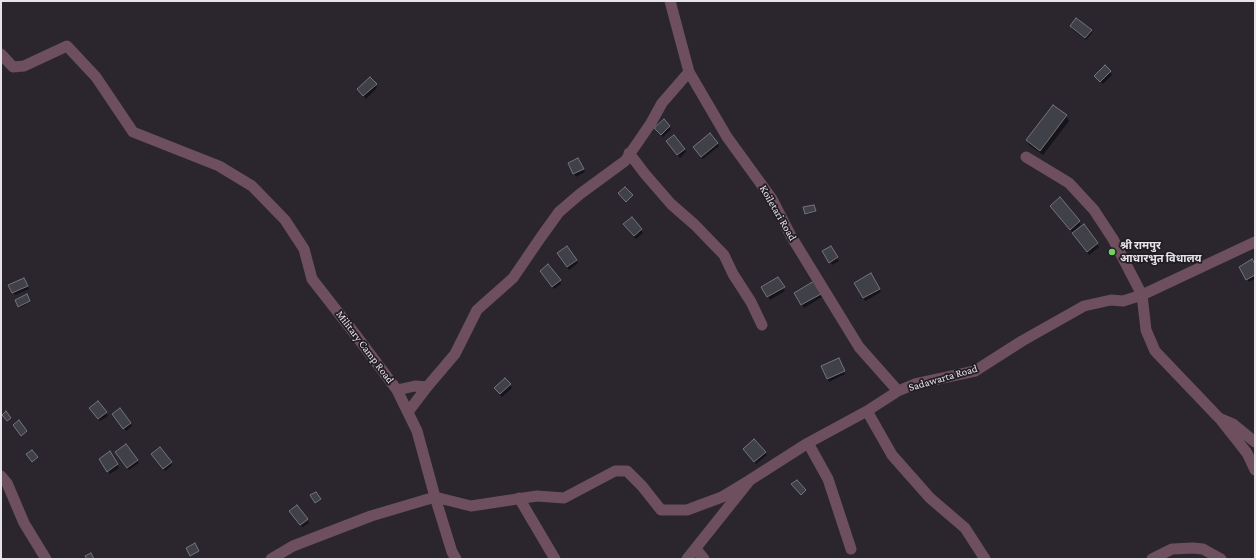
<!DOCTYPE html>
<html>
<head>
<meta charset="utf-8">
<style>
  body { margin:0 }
  #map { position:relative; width:1256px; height:560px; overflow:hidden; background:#2b262d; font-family:"Crimson Pro",serif }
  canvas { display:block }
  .frame { position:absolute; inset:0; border:2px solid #e7e4e9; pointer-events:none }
</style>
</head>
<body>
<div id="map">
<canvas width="1256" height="560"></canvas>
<div class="frame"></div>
</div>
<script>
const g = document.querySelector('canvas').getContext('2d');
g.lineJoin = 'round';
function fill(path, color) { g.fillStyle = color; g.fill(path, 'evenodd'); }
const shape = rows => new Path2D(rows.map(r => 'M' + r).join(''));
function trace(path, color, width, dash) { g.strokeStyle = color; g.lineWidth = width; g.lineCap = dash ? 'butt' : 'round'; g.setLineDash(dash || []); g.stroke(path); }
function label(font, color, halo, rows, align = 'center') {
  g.font = font + ' "Crimson Pro","Noto Sans Devanagari",serif'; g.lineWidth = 3.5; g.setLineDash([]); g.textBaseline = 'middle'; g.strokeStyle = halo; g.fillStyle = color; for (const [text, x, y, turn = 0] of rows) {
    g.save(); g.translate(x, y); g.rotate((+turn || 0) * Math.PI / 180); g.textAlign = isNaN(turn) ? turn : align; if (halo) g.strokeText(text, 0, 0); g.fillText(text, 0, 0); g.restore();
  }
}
fill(shape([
  [1071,26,1091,30,1092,33,1086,40,1072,29],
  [1105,66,1112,75,1103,84,1097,79],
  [376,85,377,88,366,99,360,92],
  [1066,116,1069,121,1043,155,1029,145,1027,140],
  [669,126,671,129,663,137,657,131],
  [717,143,719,146,703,159,696,150],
  [669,144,685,149,686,152,680,158],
  [578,159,585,172,576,177,569,163],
  [1060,199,1079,222,1081,225,1077,228,1078,229,1084,225,1099,247,1089,255,1073,233,1053,209],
  [814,207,816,212,806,215,806,214],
  [632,218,643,233,636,239,626,227],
  [567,247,578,263,569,270,560,257],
  [830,247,839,261,832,265,824,251],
  [1255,266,1255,279,1249,282,1240,268],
  [542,274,560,281,561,284,554,289],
  [871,274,881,292,865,301,855,283],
  [778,278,785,291,770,300,762,287],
  [24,279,29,289,15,295,10,286],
  [814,283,822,297,804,308,796,293],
  [27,295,30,302,20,308,16,301],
  [840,362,845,374,829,382,822,366],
  [510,385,512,388,502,397,495,388],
  [97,402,108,416,100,421,92,411],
  [115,418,130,423,132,426,126,431],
  [744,449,765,452,767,455,756,464],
  [110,453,119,468,110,474,100,459],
  [118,455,137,460,139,463,129,470],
  [154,457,171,462,172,465,165,471],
  [308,521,309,523,303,527,301,526]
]), '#0007');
const building = shape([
  [1076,18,1092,30,1085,38,1070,26,1076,18],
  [1105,65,1111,71,1100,82,1094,76,1105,65],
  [370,77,377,84,363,96,357,89,370,77],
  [1053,105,1067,115,1040,151,1026,140,1053,105],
  [664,119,670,126,661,135,654,128,664,119],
  [710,133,718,143,701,157,693,147,710,133],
  [674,135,685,149,677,155,666,141,674,135],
  [578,158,584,169,573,174,568,163,578,158],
  [625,187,633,195,626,202,618,193,625,187],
  [1060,197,1080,221,1070,230,1050,206,1060,197],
  [814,205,816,211,805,214,803,207,814,205],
  [632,217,642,229,634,236,623,224,632,217],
  [1084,224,1098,243,1087,252,1072,233,1084,224],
  [567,246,577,260,567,267,557,253,567,246],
  [831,246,838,257,829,263,822,251,831,246],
  [1252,259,1255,264,1255,275,1246,280,1239,267,1252,259],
  [548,264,561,280,552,287,540,271,548,264],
  [871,273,880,289,863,298,854,283,871,273],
  [778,277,785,287,767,297,761,287,778,277],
  [24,278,28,286,12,293,8,285,24,278],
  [814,281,821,294,801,305,794,293,814,281],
  [27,294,30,301,18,307,15,300,27,294],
  [839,358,845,371,827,379,821,366,839,358],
  [505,378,511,384,500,394,494,388,505,378],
  [98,401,107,412,98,419,89,408,98,401],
  [120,408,131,423,123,429,112,414,120,408],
  [6,411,11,418,7,421,2,415,6,411],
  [19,420,27,431,21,436,13,425,19,420],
  [754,439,766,452,754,462,743,449,754,439],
  [126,444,138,460,127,468,115,452,126,444],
  [160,447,172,462,163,469,151,454,160,447],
  [32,450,38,457,32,462,26,454,32,450],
  [110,451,118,464,107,472,99,459,110,451],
  [797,480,806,490,801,495,791,484,797,480],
  [316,492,321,499,315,503,310,495,316,492],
  [297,505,308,519,300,525,289,511,297,505],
  [195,543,199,551,190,556,186,548,195,543],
  [91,553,94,559,87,559,85,556,91,553]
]);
fill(building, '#3f4048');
trace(building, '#73747d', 1);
trace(shape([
  [670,1,689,72,727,137,772,199,791,236,859,347,898,391],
  [1,54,13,67,24,66,67,46,96,77,133,132,219,166,252,186,285,220,304,249,312,279,355,334,397,390,417,431,435,497,471,506,537,496,564,498,615,471,627,471,642,486,661,510,687,510,722,497,750,480],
  [629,153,645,174,671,204,695,225,724,255,733,274,751,302,762,325],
  [1026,157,1069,183,1094,210,1113,239,1142,295,1146,330,1155,351,1219,418,1233,424,1255,442],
  [397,390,415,386,427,387,455,354,477,310,513,278,541,237,559,212,580,194,625,161,651,123,662,103,689,72],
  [867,411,892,455,930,498,965,528,985,559],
  [408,412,427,387],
  [1221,420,1247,453,1255,470],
  [808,443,828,479,851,549],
  [1,476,7,483,24,523,46,559],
  [519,498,555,559],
  [696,549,704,559],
  [271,559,293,546,371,516,435,497,452,552,456,559],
  [687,559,750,480,808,443,867,411,898,391,915,384,975,371,1022,341,1084,306,1111,300,1123,301,1142,295,1255,242],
  [1152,559,1172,549,1193,548,1203,549,1221,559]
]), '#6d4f5d', 11);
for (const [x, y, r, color] of [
  [1112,252,4,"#71d35e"]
]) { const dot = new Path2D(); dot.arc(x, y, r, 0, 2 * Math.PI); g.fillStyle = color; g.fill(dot); trace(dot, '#211d23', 1.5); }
label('11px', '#e7e4e9', '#211d23', [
  ["Koiletari Road",778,213,60],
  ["Military Camp Road",365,347,53],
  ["Sadawarta Road",943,378,-16]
]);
label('bold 11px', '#e7e4e9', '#211d23', [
  ["श्री रामपुर",1120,246],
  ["आधारभुत विधालय",1120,259]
], 'left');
</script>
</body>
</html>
